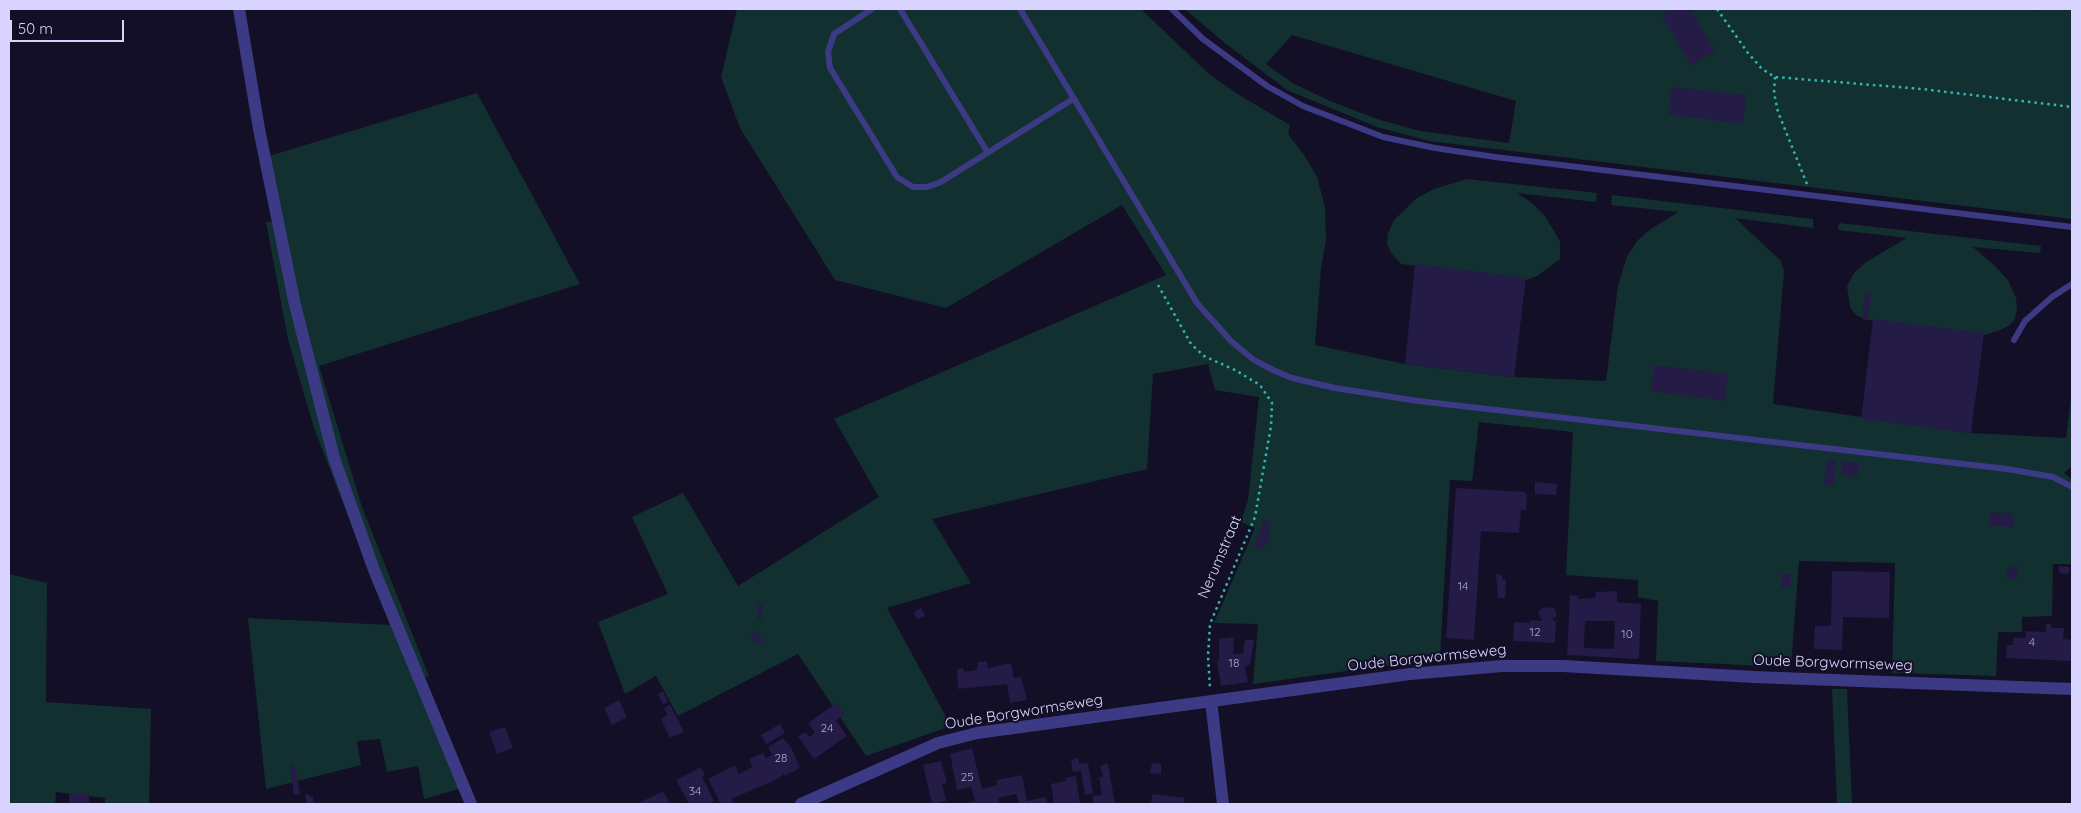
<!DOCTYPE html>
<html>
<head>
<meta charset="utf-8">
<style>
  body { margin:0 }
  #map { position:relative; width:2081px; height:813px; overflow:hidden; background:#130f26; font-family:Quicksand,sans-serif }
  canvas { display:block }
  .frame { position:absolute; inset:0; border:10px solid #d9d4ff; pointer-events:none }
  .scale { position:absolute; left:10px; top:20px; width:114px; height:22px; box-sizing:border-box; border:2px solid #d9d4ff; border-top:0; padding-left:6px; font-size:15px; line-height:18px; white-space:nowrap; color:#d9d4ff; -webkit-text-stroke:4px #130f26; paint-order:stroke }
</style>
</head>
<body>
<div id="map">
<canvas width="2081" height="813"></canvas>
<div class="frame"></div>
<div class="scale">50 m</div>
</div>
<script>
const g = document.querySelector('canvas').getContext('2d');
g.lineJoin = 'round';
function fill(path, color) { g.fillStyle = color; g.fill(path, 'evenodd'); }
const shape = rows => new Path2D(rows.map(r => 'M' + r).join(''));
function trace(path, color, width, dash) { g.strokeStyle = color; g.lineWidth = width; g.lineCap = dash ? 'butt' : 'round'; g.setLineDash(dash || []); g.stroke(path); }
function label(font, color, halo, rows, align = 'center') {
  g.font = font + ' Quicksand,sans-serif'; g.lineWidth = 4; g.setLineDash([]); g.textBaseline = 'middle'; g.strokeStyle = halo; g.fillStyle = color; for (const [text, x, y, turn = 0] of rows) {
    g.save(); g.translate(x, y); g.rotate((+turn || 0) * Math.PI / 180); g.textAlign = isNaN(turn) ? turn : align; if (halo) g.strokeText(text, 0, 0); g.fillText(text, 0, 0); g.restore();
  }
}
fill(shape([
  [737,9,1141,9,1209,74,1239,95,1290,125,1288,134,1304,155,1317,177,1325,207,1326,239,1321,269,1315,345,1405,364,1514,377,1606,381,1618,286,1627,256,1638,240,1651,229,1678,212,1611,205,1612,195,1813,219,1813,228,1735,218,1781,261,1784,271,1773,404,1970,433,2066,438,2072,389,2072,466,2064,473,2072,479,2072,564,2053,564,2052,616,2022,617,2022,632,1998,632,1996,676,1892,673,1895,563,1799,561,1791,667,1656,661,1658,601,1638,597,1638,580,1566,575,1573,432,1479,422,1472,481,1450,480,1440,658,1253,684,1258,624,1214,623,1255,528,1241,522,1248,500,1259,397,1215,390,1208,364,1153,374,1147,469,932,519,971,583,887,608,951,726,866,756,798,654,678,716,656,676,625,694,598,622,668,594,632,517,683,493,738,586,879,497,834,419,1166,275,1122,205,946,308,835,280,740,128,721,77],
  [1185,9,2033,9,2036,11,2035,9,2072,9,2072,219,1429,141,1377,127,1287,90,1221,40],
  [1292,35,1516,101,1509,143,1420,131,1377,119,1330,101,1291,82,1266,64],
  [477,93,580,284,319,366,362,507,429,676,418,681,459,789,424,799,418,766,387,772,380,739,357,741,361,765,266,789,248,618,390,625,314,428,288,339,266,222,277,221,269,156],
  [1467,179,1597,193,1596,202,1517,193,1532,203,1545,216,1560,241,1560,259,1537,276,1526,280,1526,278,1401,264,1391,253,1387,244,1388,233,1394,220,1417,198,1434,189],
  [1839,223,2041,246,2040,253,1973,247,1994,265,2008,280,2016,298,2017,308,2015,319,2008,326,1998,331,1984,335,1868,320,1856,315,1850,307,1847,286,1854,273,1866,262,1907,238,1838,230],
  [9,574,47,583,46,702,151,709,149,804,105,804,105,798,56,792,55,804,9,804],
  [1832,689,1847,689,1852,804,1837,804]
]), '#12302f');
fill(shape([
  [1672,9,1690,9,1715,51,1691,65,1661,15],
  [1672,87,1746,95,1743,124,1668,114],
  [1415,264,1526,278,1514,377,1405,364],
  [1865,292,1871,293,1867,320,1862,319],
  [1873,319,1984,333,1971,433,1861,419],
  [1654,365,1728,374,1725,401,1651,391],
  [1827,460,1836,461,1833,485,1824,484],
  [1842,462,1859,463,1858,476,1842,475],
  [1535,482,1557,484,1556,495,1535,494],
  [1456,488,1524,492,1527,494,1526,510,1521,510,1519,533,1481,531,1474,640,1446,638],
  [1990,512,2013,514,2013,527,1989,525],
  [1264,520,1270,523,1269,536,1267,545,1264,544,1261,550,1254,548],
  [2059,566,2070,567,2069,574,2059,573],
  [2007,567,2018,567,2017,579,2007,579],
  [1832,571,1890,572,1889,618,1843,617,1842,650,1814,649,1815,626,1831,626],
  [1496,574,1502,575,1502,579,1506,580,1505,598,1498,598],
  [1782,574,1791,574,1791,588,1781,587],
  [1617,591,1617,602,1641,604,1639,659,1567,655,1570,595,1578,596,1578,599,1595,598,1596,592],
  [1585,621,1615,621,1614,649,1584,648],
  [759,603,763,603,762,620,757,620],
  [1543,607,1554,608,1556,612,1556,617,1553,618,1553,621,1556,621,1555,643,1513,641,1514,622,1530,623,1530,620,1542,621,1538,613],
  [921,608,925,616,917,619,914,612],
  [2046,624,2051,624,2051,628,2064,628,2063,639,2072,640,2072,661,2006,658,2007,645,2013,645,2013,638,2025,638,2026,631,2046,632],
  [756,631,763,641,756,645,750,636],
  [1234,637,1233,654,1243,653,1245,640,1254,640,1250,665,1245,666,1248,682,1221,686,1217,661,1219,661,1219,639],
  [987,661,988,668,1011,663,1014,678,1021,677,1027,700,1010,703,1007,684,958,689,957,669,963,668,964,672,977,670,978,662],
  [663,691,668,702,663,704,658,694],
  [619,700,627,717,612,725,604,708],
  [836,703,844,715,836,720,847,736,814,759,798,736,806,732,809,737,815,733,808,723],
  [670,705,684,732,670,738,661,719,667,715,664,708],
  [780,724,785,733,766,744,761,735],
  [505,727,513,748,497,754,489,732],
  [783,738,791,747,800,768,785,776,784,774,778,779,731,799,733,804,721,804,708,779,735,765,739,774,753,767,749,759,763,753,766,758,772,755,768,747],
  [972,748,982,789,997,785,997,780,1022,775,1027,801,1046,797,1048,804,1019,804,1016,794,998,798,1000,804,971,804,970,802,975,801,971,787,957,790,950,754],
  [1078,758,1079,764,1088,763,1093,793,1085,795,1081,771,1073,772,1071,760],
  [941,761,947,783,942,784,946,801,932,804,923,765],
  [1152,763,1161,764,1161,774,1150,773],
  [293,764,295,766,300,794,294,795,290,767],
  [1108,764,1115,804,1094,804,1092,796,1102,795,1099,777,1103,777,1100,765],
  [701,767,705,775,702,777,714,801,708,804,689,804,676,780],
  [1076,776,1080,804,1054,804,1051,784,1066,781,1065,778],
  [663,791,670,804,637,804],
  [69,793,89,793,89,804,69,804],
  [309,794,309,797,313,796,314,804,307,804,305,795],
  [1152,794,1185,798,1184,804,1151,804]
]), '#241b47');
trace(shape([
  [1717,9,1748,53,1762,69,1775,77,1922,89,2072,107],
  [1775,77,1774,93,1778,112,1807,184],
  [1158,285,1191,344,1204,356,1235,370,1260,385,1272,403,1271,426,1255,517,1210,624,1208,656,1210,688]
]), '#2fb8b0', 2.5, [2.5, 4]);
trace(shape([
  [872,9,834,34,828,52,830,68,897,177,913,187,927,187,941,182,1073,99],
  [900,9,988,153],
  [1020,9,1197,303,1231,341,1254,360,1273,370,1292,378,1335,388,1418,401,2007,469,2053,477,2072,487],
  [1172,9,1203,39,1267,86,1303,106,1383,137,1435,148,1495,157,2072,227],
  [2014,340,2025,321,2052,297,2072,284]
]), '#3d3a85', 6);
trace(shape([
  [239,9,259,129,295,305,334,458,374,570,471,804],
  [1211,701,1223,804],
  [801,804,938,743,977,733,1410,674,1502,666,1563,666,1754,677,2072,689]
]), '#3d3a85', 12);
label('12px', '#aca6d1', null, [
  ["14",1463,586],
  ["12",1535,632],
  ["10",1627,634],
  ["4",2032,642],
  ["18",1234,663],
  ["24",827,728],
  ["28",781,758],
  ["25",967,777],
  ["34",695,791]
]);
label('15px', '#d9d4ff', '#130f26', [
  ["Nerumstraat",1220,557,-67],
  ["Oude Borgwormseweg",1427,658,-6],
  ["Oude Borgwormseweg",1833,663,2],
  ["Oude Borgwormseweg",1024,712,-9]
]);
</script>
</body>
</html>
